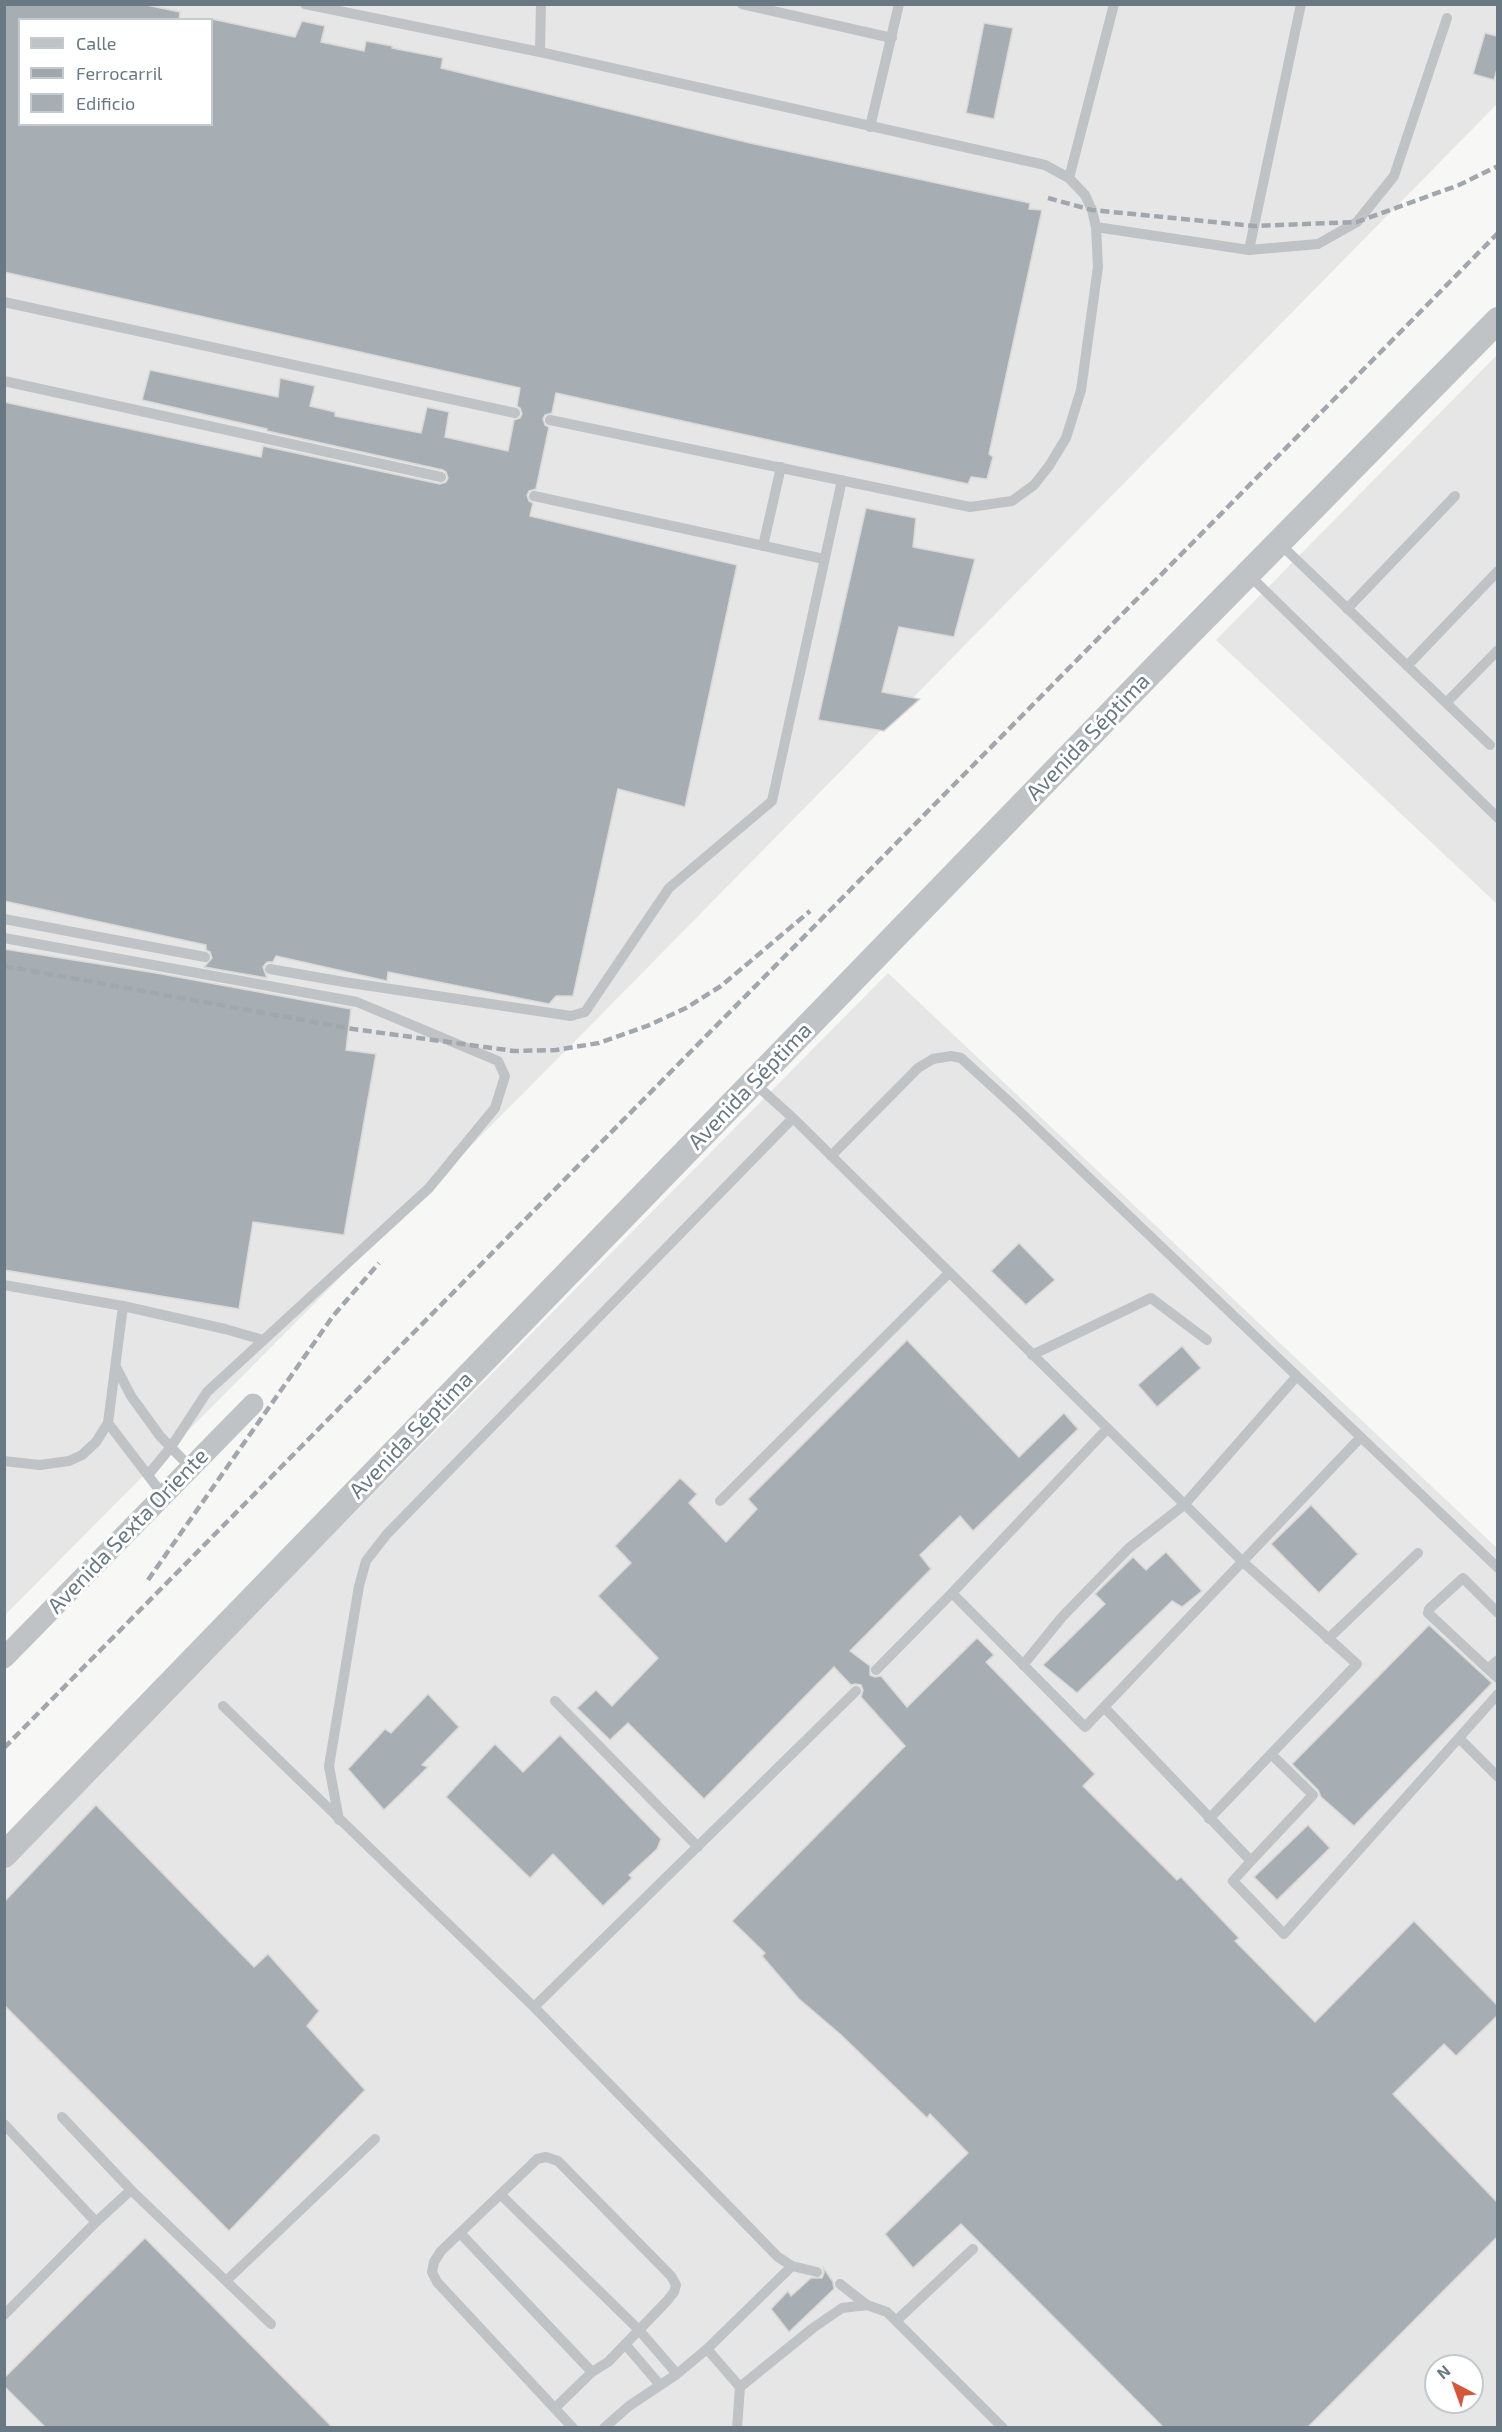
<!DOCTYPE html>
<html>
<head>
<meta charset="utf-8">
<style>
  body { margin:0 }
  #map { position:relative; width:1502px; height:2432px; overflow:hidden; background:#f7f7f5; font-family:"Exo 2",sans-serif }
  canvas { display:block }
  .frame { position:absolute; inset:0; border:6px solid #697983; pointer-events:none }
  .legend { position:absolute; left:18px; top:18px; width:195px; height:108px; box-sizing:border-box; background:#fff; border:2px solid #c3c9cd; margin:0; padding:8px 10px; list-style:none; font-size:18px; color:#697983 }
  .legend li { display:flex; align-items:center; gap:12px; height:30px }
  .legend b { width:30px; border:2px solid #c3c9cd }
  .north { position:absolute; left:1424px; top:2354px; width:60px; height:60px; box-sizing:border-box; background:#fff; border:2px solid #c3c9cd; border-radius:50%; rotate:319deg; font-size:16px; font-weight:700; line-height:24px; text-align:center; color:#697983 }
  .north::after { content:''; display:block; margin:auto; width:21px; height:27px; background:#d55638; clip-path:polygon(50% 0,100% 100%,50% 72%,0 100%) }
</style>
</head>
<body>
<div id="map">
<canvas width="1502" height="2432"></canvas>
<div class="frame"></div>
<ul class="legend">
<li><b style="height:8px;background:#bfc3c6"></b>Calle</li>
<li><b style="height:8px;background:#a1a7ac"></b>Ferrocarril</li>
<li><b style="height:16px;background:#a7aeb3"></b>Edificio</li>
</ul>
<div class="north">N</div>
</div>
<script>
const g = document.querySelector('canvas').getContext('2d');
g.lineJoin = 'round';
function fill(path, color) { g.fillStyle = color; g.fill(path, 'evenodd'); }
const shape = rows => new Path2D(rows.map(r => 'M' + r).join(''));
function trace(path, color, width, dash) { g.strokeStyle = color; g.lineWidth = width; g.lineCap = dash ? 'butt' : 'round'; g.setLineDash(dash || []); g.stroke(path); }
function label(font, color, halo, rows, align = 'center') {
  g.font = font + ' "Exo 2",sans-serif'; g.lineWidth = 6; g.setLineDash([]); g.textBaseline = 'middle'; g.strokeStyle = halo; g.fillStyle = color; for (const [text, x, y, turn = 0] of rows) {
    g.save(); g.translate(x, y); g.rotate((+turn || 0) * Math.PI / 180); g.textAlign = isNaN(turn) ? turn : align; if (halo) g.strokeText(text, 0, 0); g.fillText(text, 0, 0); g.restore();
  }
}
fill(shape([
  [5,5,1497,5,1497,104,588,1028,5,1615],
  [20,20,212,20,212,124,20,124],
  [1497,355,1497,904,1216,640],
  [888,973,1497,1548,1497,2427,5,2428,5,1866],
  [1436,2366,1472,2366,1472,2402,1436,2402]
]), '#e5e6e5');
const building = shape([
  [4,4,142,4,180,12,179,20,20,20,20,124,212,124,212,19,295,37,302,21,325,26,321,42,364,51,366,41,392,46,392,48,443,58,441,68,750,143,1030,203,1029,209,1042,210,989,454,993,457,987,479,971,477,968,484,556,393,552,413,545,415,543,419,545,425,549,427,536,489,529,491,527,495,529,501,533,503,530,516,737,565,685,807,618,789,573,996,556,996,549,1004,388,972,387,981,276,956,273,962,267,962,263,967,267,978,204,967,212,958,210,952,206,950,206,945,4,901,4,402,261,457,263,446,440,484,446,482,448,478,446,472,443,470,267,431,267,429,142,400,150,370,278,397,280,378,315,386,310,406,335,412,335,416,421,433,427,407,449,412,445,437,508,451,514,420,520,418,522,414,520,408,517,406,520,388,4,272,4,4],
  [984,23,1013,28,994,119,966,113,984,23],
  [1485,33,1497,36,1497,69,1494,80,1473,74,1485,33],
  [866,508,916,518,913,547,975,559,954,637,899,627,882,692,920,699,884,731,818,720,866,508],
  [4,949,156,973,351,1009,346,1050,376,1054,344,1235,253,1222,239,1309,4,1270,4,949],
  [1019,1243,1055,1280,1026,1305,991,1271,1019,1243],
  [907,1340,1019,1457,1064,1413,1078,1429,973,1531,960,1516,920,1555,931,1569,850,1651,870,1666,870,1675,875,1677,881,1676,907,1707,977,1638,994,1655,986,1662,1095,1774,1083,1786,1177,1880,1181,1877,1239,1938,1235,1941,1315,2022,1414,1921,1497,2005,1497,2016,1456,2056,1444,2044,1393,2094,1497,2202,1497,2237,1308,2427,1163,2427,961,2224,913,2268,885,2234,968,2153,930,2114,927,2118,840,2034,799,1999,762,1956,765,1953,732,1921,905,1746,861,1697,863,1690,861,1685,855,1684,851,1685,834,1667,704,1799,628,1723,610,1740,577,1708,596,1690,612,1706,658,1658,598,1596,631,1563,615,1546,680,1478,697,1494,689,1503,726,1542,757,1509,748,1499,907,1340],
  [1182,1346,1201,1368,1157,1407,1138,1385,1182,1346],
  [1311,1505,1358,1554,1319,1593,1271,1544,1311,1505],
  [1166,1552,1202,1591,1182,1607,1172,1601,1077,1693,1043,1665,1105,1604,1095,1594,1133,1557,1146,1570,1166,1552],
  [1429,1625,1492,1683,1354,1826,1321,1797,1318,1790,1292,1764,1429,1625],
  [428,1694,459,1727,422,1765,428,1767,384,1810,348,1769,385,1729,391,1733,428,1694],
  [560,1735,661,1839,657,1849,629,1875,632,1878,603,1906,553,1854,530,1878,446,1797,495,1744,523,1772,560,1735],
  [96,1805,254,1967,268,1954,319,2011,307,2026,365,2090,229,2231,4,2005,4,1902,96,1805],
  [1308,1825,1330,1848,1277,1900,1254,1877,1308,1825],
  [145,2238,332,2427,45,2427,4,2386,4,2378,145,2238],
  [823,2267,833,2282,834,2289,789,2332,771,2309,788,2291,791,2296,811,2278,822,2278,824,2273,823,2267]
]);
fill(building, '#a7aeb3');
trace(building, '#d9d9d7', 1.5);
trace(shape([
  [305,4,540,52,1045,165,1069,178,1085,195,1092,210,1096,227,1098,267,1081,390,1066,438,1049,466,1034,485,1012,501,970,507,550,420],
  [742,4,892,38],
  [540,52,541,4],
  [870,127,899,4],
  [1069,178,1114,4],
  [1096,227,1249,250,1318,244,1357,222,1394,176,1447,18],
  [1249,250,1301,4],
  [4,302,515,413],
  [4,381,441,477],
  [534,496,824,559],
  [1279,543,1490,745],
  [763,546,781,467],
  [1248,574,1498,818],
  [1347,609,1455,496],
  [1407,666,1498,571],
  [1446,703,1498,650],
  [4,919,205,957],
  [4,938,357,1002,498,1061,505,1076,495,1108,429,1188,207,1392,171,1447,148,1475],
  [270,969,344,982,571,1016,585,1012,669,888,772,801,842,480],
  [753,1082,793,1118,1243,1562,1357,1664,1209,1819],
  [831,1156,918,1068,933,1059,951,1056,961,1058,1017,1109,1498,1568],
  [4,1285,123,1306],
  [1032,1355,1151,1298,1207,1340],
  [116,1367,131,1396,160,1436,190,1467],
  [108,1423,163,1495],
  [4,1461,40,1465,69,1461,82,1455,96,1442,108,1423,123,1306,225,1329,263,1340],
  [720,1501,949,1273],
  [952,1593,1085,1727,1361,1437],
  [1328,1639,1418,1553],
  [1498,1660,1488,1669,1498,1678],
  [1023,1665,1062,1617,1129,1548,1184,1505,1297,1376],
  [1488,1669,1428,1613,1429,1609,1463,1578,1498,1613],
  [876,1670,952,1593,1106,1430],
  [555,1701,698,1847],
  [223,1706,534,2007,778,2257,792,2266,707,2349],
  [1104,1707,1251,1861,1233,1881,1284,1934,1498,1694],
  [1459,1738,1498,1777],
  [339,1820,329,1766,359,1586,366,1561,387,1534,793,1118],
  [1251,1861,1313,1795,1271,1754],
  [534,2007,856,1691],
  [62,2117,131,2190],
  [4,2124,96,2222,4,2315],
  [501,2195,639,2330,677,2374],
  [96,2222,131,2190,226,2281,375,2139],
  [460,2233,592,2372,608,2362,667,2301,674,2292,676,2285,671,2276,558,2161,546,2157,537,2159,531,2165,441,2251,434,2262,432,2272,437,2282,573,2428],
  [792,2266,817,2272],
  [226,2281,271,2324],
  [840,2284,867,2305],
  [896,2321,973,2249],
  [625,2344,660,2385],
  [740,2387,813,2328,842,2308,867,2305,887,2312,1003,2428],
  [555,2408,592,2372],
  [604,2428,629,2406,677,2374,707,2349,740,2387,737,2428]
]), '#bfc3c6', 10);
trace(shape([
  [4,1658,253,1404]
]), '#bfc3c6', 21);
trace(shape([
  [4,1855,1159,664,1498,320]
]), '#bfc3c6', 26);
trace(shape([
  [1048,198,1092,210,1254,226,1357,222,1459,185,1498,166],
  [4,966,353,1029,514,1051,556,1050,599,1043,647,1026,686,1008,721,986,810,911],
  [148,1580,333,1316,379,1263],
  [4,1748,1498,233]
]), '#a1a7ac', 4.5, [9, 4.5]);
label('22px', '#697983', '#fff', [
  ["Avenida Séptima",1088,737,-46],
  ["Avenida Séptima",750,1086,-46],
  ["Avenida Séptima",411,1435,-46],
  ["Avenida Sexta Oriente",128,1531,-46]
]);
</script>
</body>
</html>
